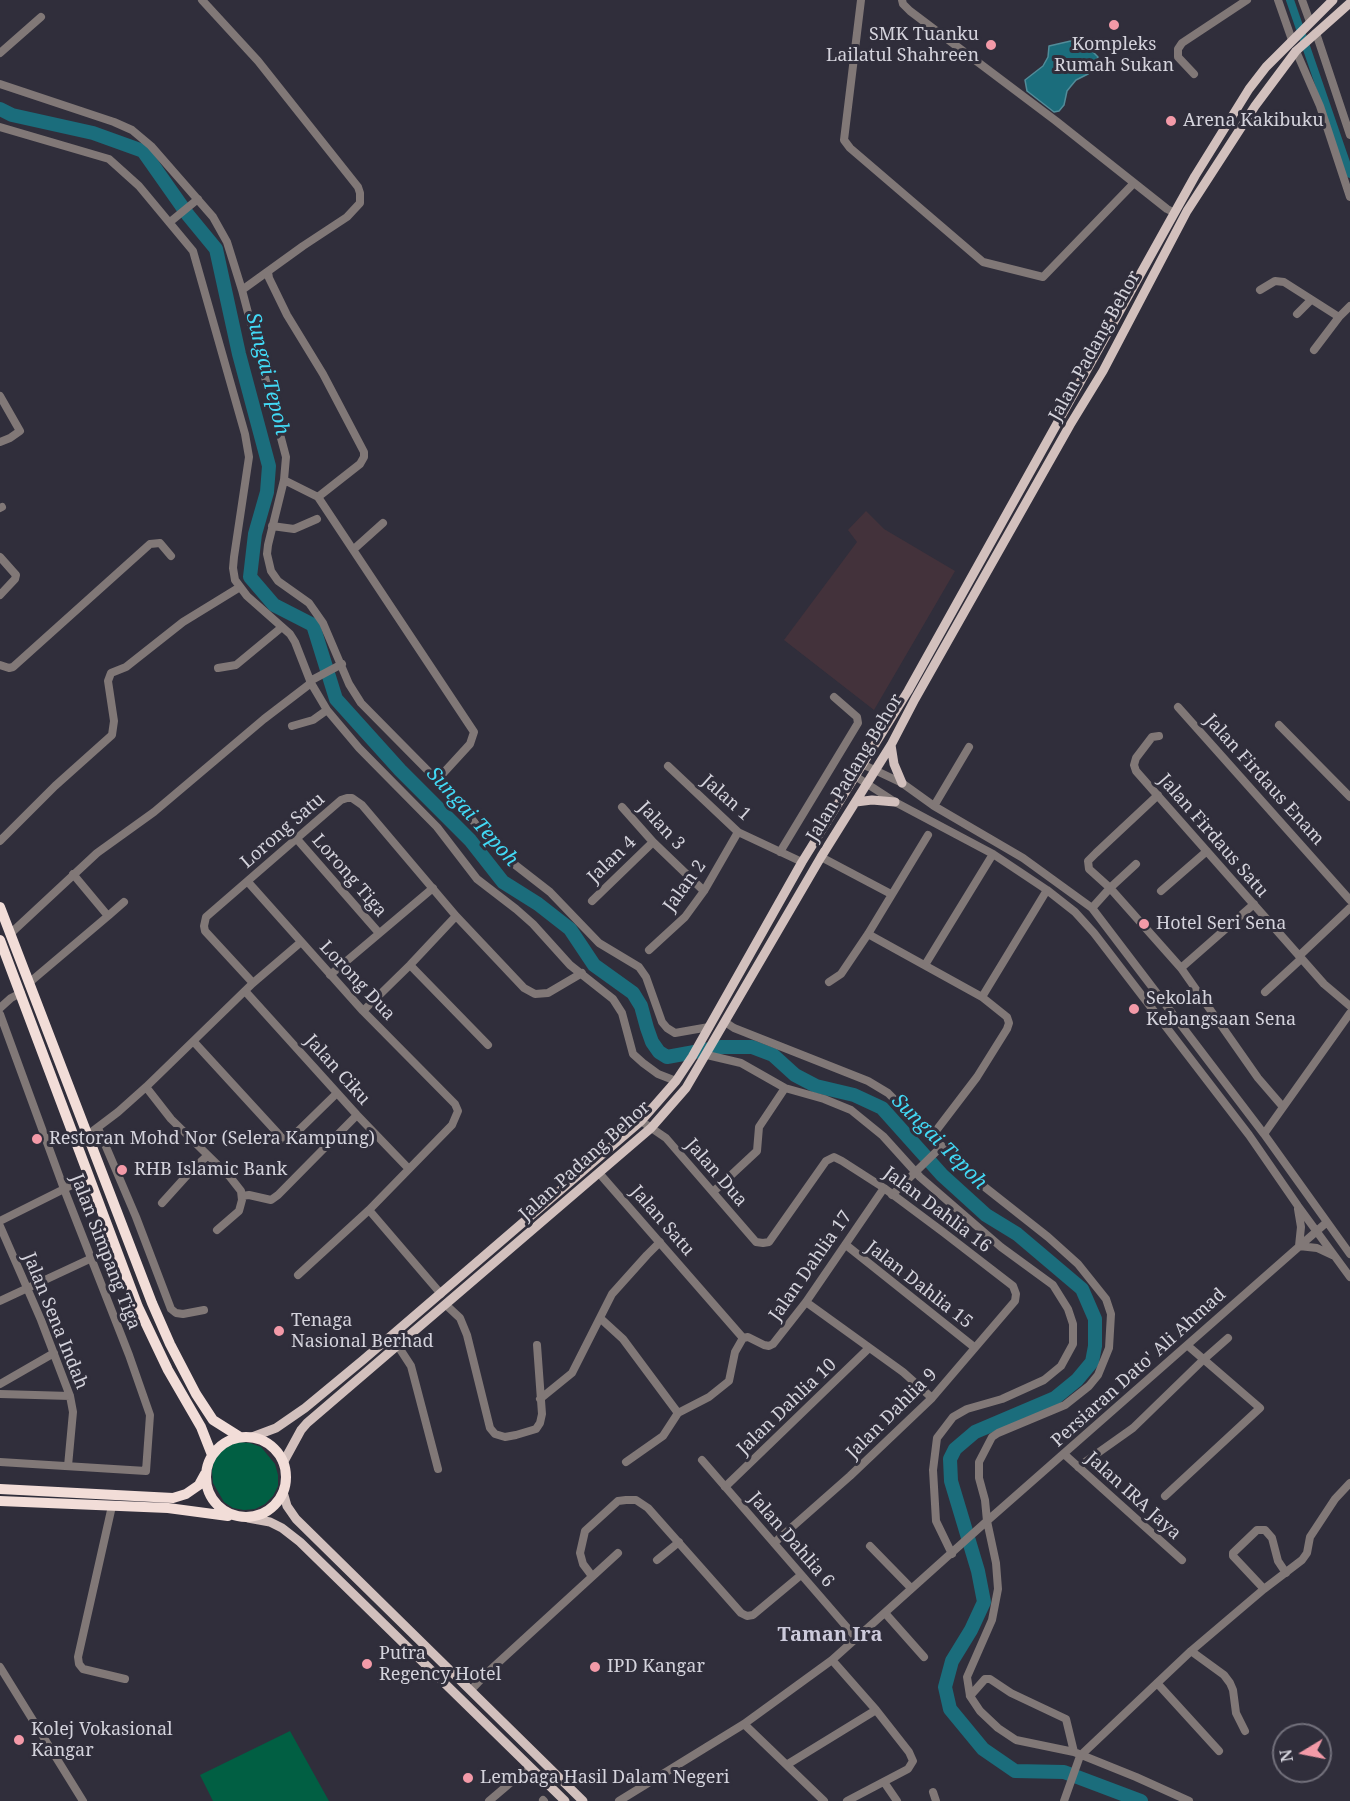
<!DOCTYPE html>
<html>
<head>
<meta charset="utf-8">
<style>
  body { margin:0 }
  #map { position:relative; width:1350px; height:1801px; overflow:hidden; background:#302e3b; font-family:"Noto Serif",serif }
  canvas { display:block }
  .north { position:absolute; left:1272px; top:1723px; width:60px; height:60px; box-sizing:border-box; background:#302e3b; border:2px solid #72707b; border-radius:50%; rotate:260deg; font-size:16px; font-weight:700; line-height:24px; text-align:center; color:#d4d3dc }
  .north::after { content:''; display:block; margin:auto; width:21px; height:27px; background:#f39aa8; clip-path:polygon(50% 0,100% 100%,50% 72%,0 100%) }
</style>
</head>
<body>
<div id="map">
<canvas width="1350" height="1801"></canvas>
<div class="north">N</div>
</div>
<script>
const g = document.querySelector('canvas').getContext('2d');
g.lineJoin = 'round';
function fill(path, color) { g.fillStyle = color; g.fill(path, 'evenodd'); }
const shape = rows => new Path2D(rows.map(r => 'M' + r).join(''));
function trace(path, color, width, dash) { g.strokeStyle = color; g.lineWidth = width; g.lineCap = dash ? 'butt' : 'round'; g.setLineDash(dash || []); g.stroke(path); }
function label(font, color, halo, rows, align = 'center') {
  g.font = font + ' "Noto Serif",serif'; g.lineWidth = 6; g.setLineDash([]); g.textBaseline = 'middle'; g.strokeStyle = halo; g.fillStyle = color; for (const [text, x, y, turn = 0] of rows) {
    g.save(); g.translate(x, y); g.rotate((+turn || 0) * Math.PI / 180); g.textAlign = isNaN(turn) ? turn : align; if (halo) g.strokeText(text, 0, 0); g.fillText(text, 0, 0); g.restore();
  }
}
fill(shape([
  [866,511,884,529,955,571,874,710,784,640,857,542,848,530]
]), '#43323b');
fill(shape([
  [238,1442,250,1443,261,1447,275,1464,278,1475,278,1486,273,1496,265,1504,255,1509,244,1510,233,1508,224,1502,213,1483,212,1471,214,1461,219,1453,227,1446],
  [290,1731,329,1801,213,1801,200,1775]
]), '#015f43');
const water = shape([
  [1075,40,1092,51,1098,57,1088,74,1076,80,1071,86,1067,91,1064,105,1059,111,1054,112,1027,91,1025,80,1043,66,1048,57,1049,46,1075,40]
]);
fill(water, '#1b6d7c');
trace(water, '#528c99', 1.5);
trace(shape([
  [1290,0,1350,174]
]), '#1b6d7c', 8);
trace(shape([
  [0,109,12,115,93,133,143,151,188,215,216,249,239,354,269,466,267,492,255,534,250,577,274,605,313,625,336,699,400,770,470,840,503,882,538,904,570,929,594,965,633,993,641,1006,647,1028,652,1042,659,1052,667,1057,722,1047,752,1047,773,1055,795,1075,816,1086,854,1095,882,1108,942,1175,986,1215,1017,1234,1082,1289,1095,1319,1095,1346,1092,1362,1077,1380,1055,1398,975,1432,955,1449,950,1459,951,1481,978,1571,984,1602,971,1630,952,1661,945,1687,950,1709,983,1749,1015,1771,1064,1772,1141,1801]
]), '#1b6d7c', 14);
trace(shape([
  [202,0,258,61,358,187,360,193,360,203,347,217,303,246,242,290],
  [861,0,844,140,850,148,983,262,1043,277,1134,183],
  [902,0,903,4,910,11,1056,121,1167,209,1173,212],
  [1278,0,1292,40],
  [1302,0,1310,22],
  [1316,33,1350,135],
  [1296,51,1320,106,1350,197],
  [0,53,41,17],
  [1194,74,1178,57,1178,49,1182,43,1247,0],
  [0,84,114,122,132,130,151,146,213,217,227,242,242,290,286,457,284,480,268,545,267,554,271,571,278,581,309,603,323,623,349,684,361,703,437,780,505,857,550,892,599,943,639,967,646,977,662,1022,667,1028,675,1033,709,1027],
  [0,127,109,159,139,186,193,251,245,434,249,457,234,557,233,568,235,580,247,596,290,634,295,642,311,683,327,710,359,748,437,827,477,879,516,909,533,924,570,965,613,999,622,1013,633,1054,643,1063,658,1074,676,1081],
  [170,222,198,199],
  [268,272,269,278,287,315,323,374,364,452,364,457,360,464,318,497,284,480],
  [1260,290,1275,281,1284,282,1339,317,1350,306],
  [1297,314,1311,300],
  [1314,350,1339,317],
  [0,396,20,431,10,438,0,442],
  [318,497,474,732,470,744,437,780],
  [0,508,2,507],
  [272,526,294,529,317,519],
  [354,549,383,523],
  [0,557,16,575,15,579,0,595],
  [0,665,9,668,13,667,150,544,160,543,171,556],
  [218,668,236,665,282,627],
  [310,681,342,664],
  [1178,707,1350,900],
  [1279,725,1350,797],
  [292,726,313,720,327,710],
  [1159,736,1152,737,1136,758,1134,765,1136,771,1324,984,1350,1006],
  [862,764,902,783,934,806,1023,858,1092,908,1264,1134,1350,1254],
  [668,766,738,832,802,862],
  [855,776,895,802,993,854,1047,890,1075,912,1094,933,1249,1135,1298,1206,1350,1277],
  [1158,795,1096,853,1088,861,1089,869,1110,888,1181,968,1258,1078,1283,1107],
  [934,806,969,747],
  [622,807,653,842,704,891],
  [296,838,379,933],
  [0,841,55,786,112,735,114,721,108,681,111,673,126,667,183,622,240,587],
  [780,852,858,723,857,717,834,697],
  [821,857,891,894],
  [248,882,363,1011,455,1104,458,1111,452,1125,369,1210,298,1275],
  [1161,891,1207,851],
  [592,901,653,842],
  [1092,908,1110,888,1136,864],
  [108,916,124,902],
  [10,934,97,853,154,812,264,719,311,683],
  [868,934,982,997,1007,1017,1009,1023,1007,1029,977,1077,932,1136],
  [649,950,685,917,704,891,738,832],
  [1299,956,1350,908],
  [410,965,488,1045],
  [925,965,993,854],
  [1181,968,1254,904],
  [330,975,433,888],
  [30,982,108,916,73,874],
  [829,982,841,974,868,934,928,835],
  [253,983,205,931,204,926,206,917,341,800,347,798,352,798,362,805,456,916,524,988,535,994,548,993,582,973],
  [245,991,357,1115,408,1168],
  [1265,992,1301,959],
  [982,997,1047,890],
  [0,1008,11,998,21,993],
  [363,1011,410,965,456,916],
  [0,1014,64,1189,129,1355,150,1415,146,1471,0,1462],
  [725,1022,734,1028,868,1081,888,1093,972,1177,1048,1237,1078,1264,1106,1299,1111,1314,1109,1348,1098,1375,1089,1386,1065,1405,998,1433,992,1437,979,1462,979,1478,985,1500,987,1521,996,1563,998,1589,992,1620,967,1677,970,1696,980,1711,998,1728,1016,1740,1074,1752,1136,1777,1189,1801],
  [194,1042,283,1139,289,1139,295,1134,337,1093],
  [707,1055,741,1063,785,1088,824,1099,851,1110,883,1136,920,1177,1001,1247,1053,1285,1068,1309,1073,1324,1073,1344,1061,1366,1044,1380,1002,1399,967,1409,953,1417,937,1438,933,1470,936,1521,952,1554],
  [146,1087,171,1119,230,1177,241,1191,242,1200,239,1211,217,1230],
  [641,1121,666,1138,756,1242,763,1243,769,1242,826,1161,834,1157,842,1161,884,1188,943,1232,1013,1286,1016,1294,1015,1301,932,1398,850,1476,774,1543],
  [98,1128,136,1217,171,1309,176,1313,183,1314,204,1310],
  [1264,1134,1350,1013],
  [77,1143,118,1112,146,1087,253,983,301,942],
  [599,1173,743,1338],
  [713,1192,757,1151,759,1127,785,1088],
  [892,1195,942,1146],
  [242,1196,249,1195,271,1200,278,1195,357,1115],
  [162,1203,190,1172,207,1156],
  [1298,1209,1301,1227,1299,1246],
  [369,1210,441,1294],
  [0,1221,78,1182,92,1185],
  [0,1226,41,1320,70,1396,73,1412,68,1466],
  [846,1245,974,1347],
  [1299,1246,1317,1248,1332,1255],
  [0,1301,92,1258],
  [806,1302,903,1372,932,1398],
  [446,1305,460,1318,467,1335,490,1428,495,1434,505,1437,516,1435,536,1429,540,1423,542,1414,537,1345],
  [600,1318,623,1339,678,1413],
  [398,1346,411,1366,438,1469],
  [0,1384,54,1353],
  [0,1394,70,1396],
  [540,1399,572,1373,612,1294,647,1255,660,1242],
  [1064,1454,1182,1560],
  [702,1460,857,1639],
  [626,1462,663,1436,678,1413,709,1397,729,1381,735,1352,743,1338,748,1337,764,1345,769,1346,773,1344,806,1302,884,1188],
  [1078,1467,1133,1428,1203,1360,1228,1338],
  [725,1487,869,1348],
  [1165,1496,1260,1408,1187,1345],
  [112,1506,78,1657,79,1664,83,1669,125,1679],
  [870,1546,911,1588],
  [657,1560,679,1542],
  [592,1576,583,1564,580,1553,585,1531,618,1501,626,1500,636,1500,648,1508,741,1613,747,1616,753,1615,801,1575],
  [1264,1589,1233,1556,1233,1553,1257,1530,1265,1530,1272,1538,1278,1561,1286,1573],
  [885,1613,924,1657],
  [1191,1651,1224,1675,1230,1683,1233,1690,1236,1713,1245,1731],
  [832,1660,876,1710,909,1752,913,1761,908,1769,847,1801],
  [0,1667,83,1801],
  [1157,1683,1219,1751],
  [471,1690,488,1672,618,1553],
  [970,1696,985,1679,990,1679,1011,1693,1066,1719,1074,1752],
  [744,1724,824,1801],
  [788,1764,876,1710],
  [884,1782,897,1801],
  [933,1792,936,1801],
  [543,1800,544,1801],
  [489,1801,529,1767],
  [619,1801,744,1724,832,1660,987,1521,1327,1222],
  [1064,1801,1080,1756,1191,1651,1264,1589,1302,1560,1307,1553,1310,1537,1335,1499,1350,1483]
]), '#817877', 8);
trace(shape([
  [891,745,894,764,902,783],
  [856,802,872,800,895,802],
  [252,1437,276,1428,305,1408,363,1360,641,1121,676,1081,692,1057,802,862,908,691,1195,176,1249,89,1266,67,1333,0],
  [283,1463,301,1430,307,1423,651,1128,686,1088,821,857,891,745,915,699,1070,425,1103,371,1187,211,1255,106,1296,51,1350,3],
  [283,1492,287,1506,296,1519,583,1801],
  [248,1518,270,1522,282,1528,300,1542,565,1801]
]), '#d2c0bd', 9);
trace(shape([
  [0,907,152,1303,170,1344,196,1394,213,1420,240,1437],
  [0,940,138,1307,168,1370,201,1427,212,1455],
  '206 1477a40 40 0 1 1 80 0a40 40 0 1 1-80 0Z',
  [0,1489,173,1498,186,1494,199,1485,205,1474],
  [0,1501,168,1508,228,1516]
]), '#f2ddd8', 10);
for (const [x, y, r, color] of [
  [1114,25,6,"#f39aa8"],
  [991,45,6,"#f39aa8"],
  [1171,121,6,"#f39aa8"],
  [1144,924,6,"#f39aa8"],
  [1134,1009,6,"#f39aa8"],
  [37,1139,6,"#f39aa8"],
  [122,1170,6,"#f39aa8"],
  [279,1331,6,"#f39aa8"],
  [367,1664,6,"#f39aa8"],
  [595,1667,6,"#f39aa8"],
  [19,1740,6,"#f39aa8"],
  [468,1778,6,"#f39aa8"]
]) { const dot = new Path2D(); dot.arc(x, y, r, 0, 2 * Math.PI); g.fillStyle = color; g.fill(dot); trace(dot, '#302e3b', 2); }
label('18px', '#d4d3dc', '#302e3b', [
  ["SMK Tuanku",979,35,"right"],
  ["Lailatul Shahreen",979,56,"right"],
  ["Kompleks",1114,45,"center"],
  ["Rumah Sukan",1114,66,"center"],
  ["Arena Kakibuku",1183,121],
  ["Hotel Seri Sena",1156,924],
  ["Sekolah",1146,999],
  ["Kebangsaan Sena",1146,1020],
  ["Restoran Mohd Nor (Selera Kampung)",49,1139],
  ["RHB Islamic Bank",134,1170],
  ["Tenaga",291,1321],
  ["Nasional Berhad",291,1342],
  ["Putra",379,1654],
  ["Regency Hotel",379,1675],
  ["IPD Kangar",607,1667],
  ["Kolej Vokasional",31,1730],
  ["Kangar",31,1751],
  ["Lembaga Hasil Dalam Negeri",480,1778]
], 'left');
label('18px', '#d4d3dc', '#302e3b', [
  ["Jalan Padang Behor",1095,346,-61],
  ["Jalan Padang Behor",855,768,-59],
  ["Jalan Firdaus Enam",1264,780,48],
  ["Jalan 1",726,798,42],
  ["Jalan 3",661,826,47],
  ["Lorong Satu",283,831,-41],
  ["Jalan Firdaus Satu",1213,836,49],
  ["Jalan 4",612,860,-44],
  ["Lorong Tiga",349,876,49],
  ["Jalan 2",685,886,-54],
  ["Lorong Dua",357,981,47],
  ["Jalan Ciku",337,1070,48],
  ["Jalan Padang Behor",585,1161,-42],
  ["Jalan Dua",716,1173,49],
  ["Jalan Dahlia 16",937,1210,37],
  ["Jalan Satu",662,1221,49],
  ["Jalan Simpang Tiga",105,1252,69],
  ["Jalan Dahlia 17",811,1266,-55],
  ["Jalan Dahlia 15",919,1285,38],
  ["Jalan Sena Indah",55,1321,68],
  ["Persiaran Dato' Ali Ahmad",1139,1368,-42],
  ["Jalan Dahlia 10",787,1407,-44],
  ["Jalan Dahlia 9",892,1414,-45],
  ["Jalan IRA Jaya",1133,1496,42],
  ["Jalan Dahlia 6",791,1540,49]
]);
label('italic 20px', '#42d9f5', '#302e3b', [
  ["Sungai Tepoh",267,374,76],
  ["Sungai Tepoh",472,817,48],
  ["Sungai Tepoh",939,1142,45]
]);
label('bold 20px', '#cccadb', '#302e3b', [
  ["Taman Ira",830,1635]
]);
</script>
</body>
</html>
